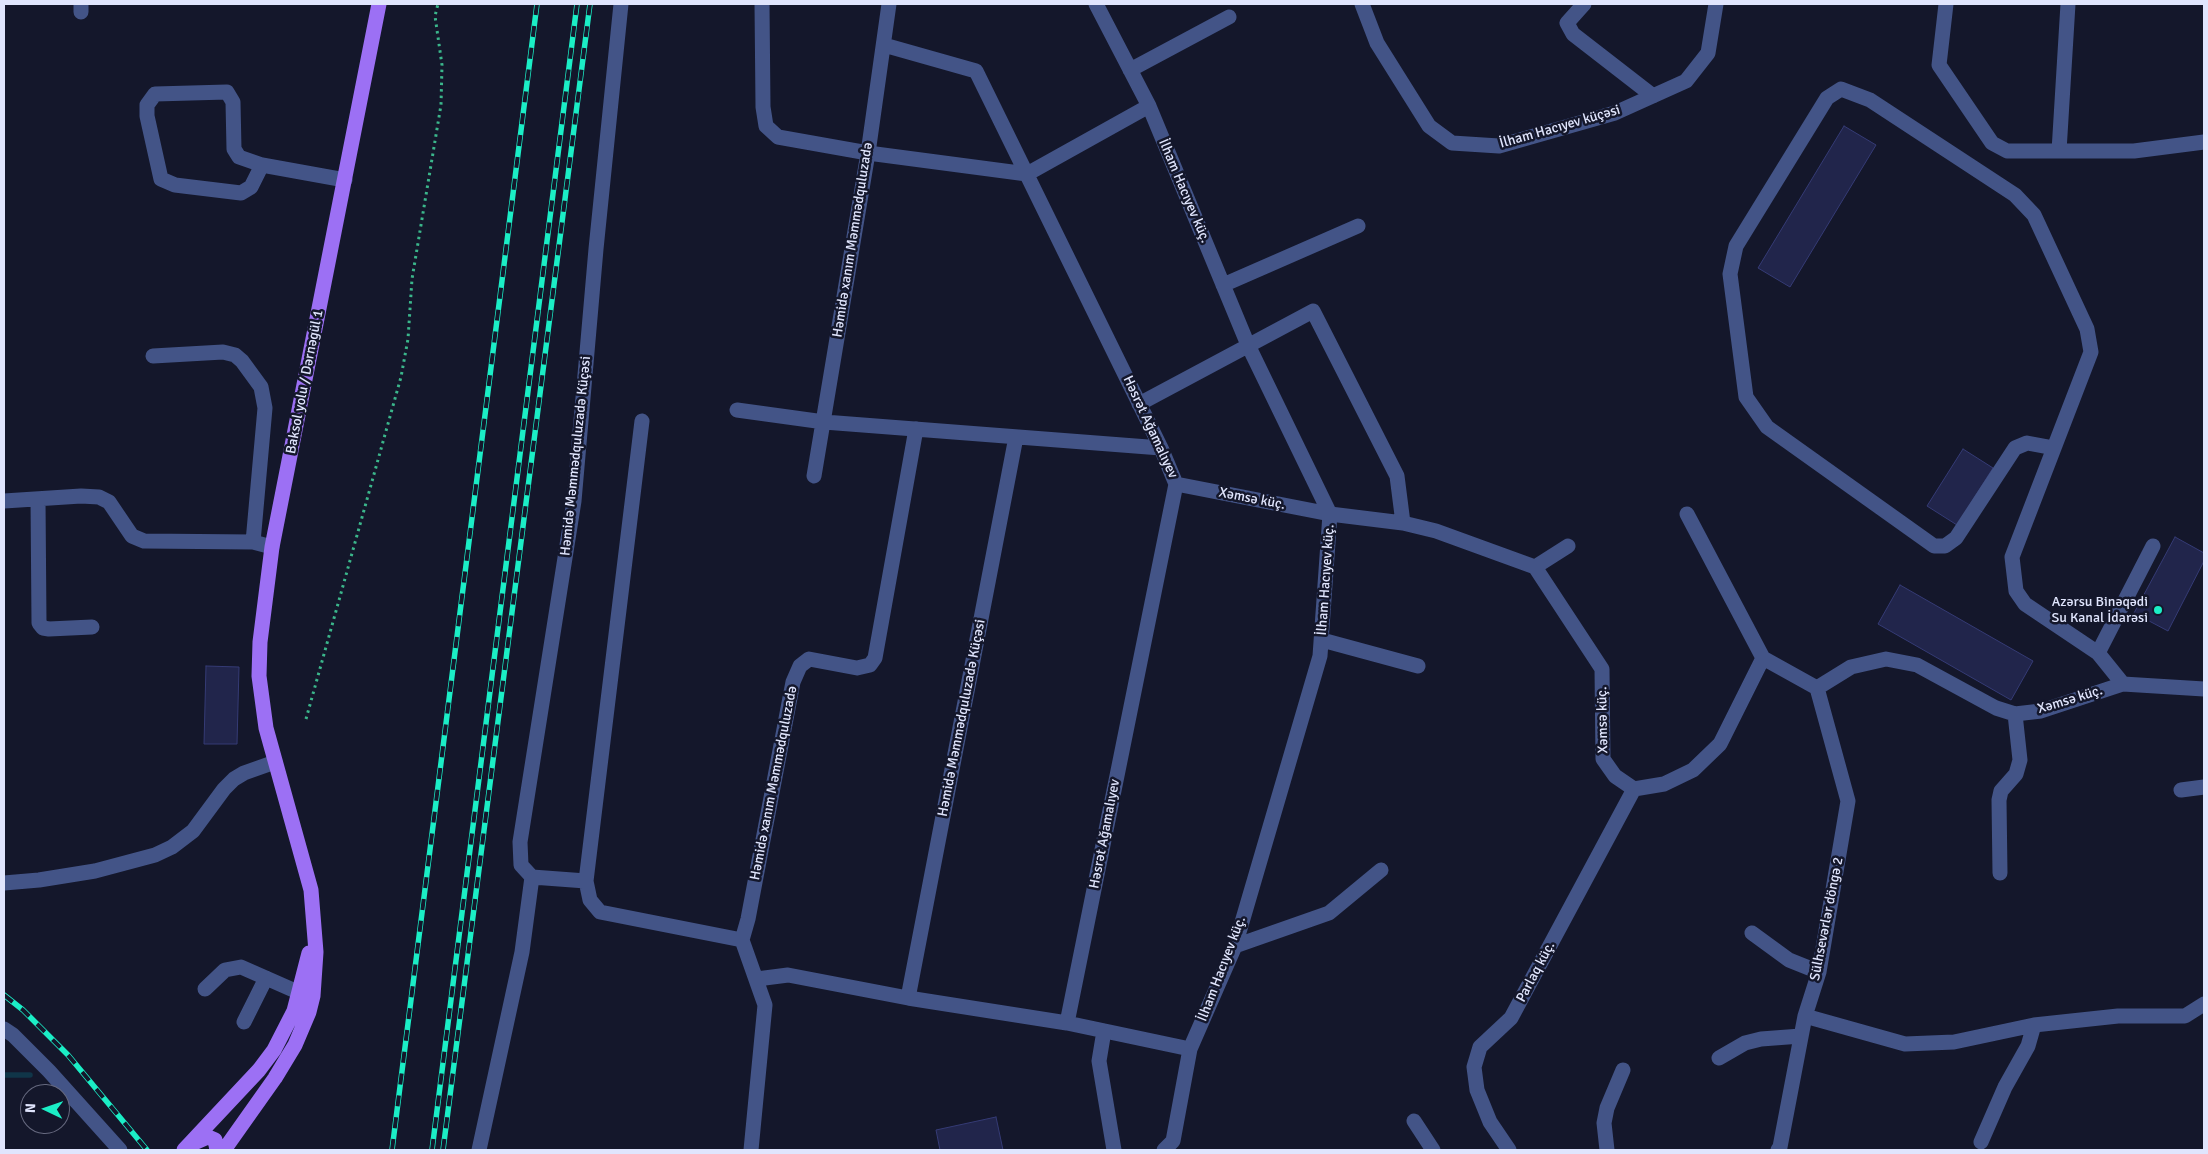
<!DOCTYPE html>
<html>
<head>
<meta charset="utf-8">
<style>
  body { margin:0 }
  #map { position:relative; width:2208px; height:1154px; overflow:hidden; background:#14172b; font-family:Signika,sans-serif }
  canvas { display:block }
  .frame { position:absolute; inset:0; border:5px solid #e0e5fd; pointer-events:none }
  .north { position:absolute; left:20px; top:1084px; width:50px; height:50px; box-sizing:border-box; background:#14172b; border:1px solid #66697f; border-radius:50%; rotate:273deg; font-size:14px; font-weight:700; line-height:20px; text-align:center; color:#e0e5fd }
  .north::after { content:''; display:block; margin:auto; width:18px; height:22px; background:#1beec6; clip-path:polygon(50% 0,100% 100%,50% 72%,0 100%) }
</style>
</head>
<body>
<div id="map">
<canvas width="2208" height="1154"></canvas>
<div class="frame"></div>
<div class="north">N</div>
</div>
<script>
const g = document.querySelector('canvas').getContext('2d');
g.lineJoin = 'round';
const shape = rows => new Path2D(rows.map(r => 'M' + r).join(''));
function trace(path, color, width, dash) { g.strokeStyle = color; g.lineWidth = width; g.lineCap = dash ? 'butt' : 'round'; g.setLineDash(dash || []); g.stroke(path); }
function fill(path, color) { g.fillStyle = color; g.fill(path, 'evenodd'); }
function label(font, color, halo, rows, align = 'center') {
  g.font = font + ' Signika,sans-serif'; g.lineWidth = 5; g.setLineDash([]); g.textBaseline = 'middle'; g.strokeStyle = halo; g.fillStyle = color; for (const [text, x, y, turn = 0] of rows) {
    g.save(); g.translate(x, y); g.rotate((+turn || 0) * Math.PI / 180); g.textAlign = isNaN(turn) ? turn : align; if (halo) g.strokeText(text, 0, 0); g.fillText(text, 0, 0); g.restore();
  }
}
trace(shape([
  [4,1075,30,1075]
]), '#103548', 5.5);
const building = shape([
  [1844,126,1876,145,1790,287,1758,268,1844,126],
  [1963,449,1993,468,1957,525,1927,506,1963,449],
  [2175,537,2204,553,2204,561,2168,631,2134,613,2175,537],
  [1900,585,2033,661,2011,700,1878,624,1900,585],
  [206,666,239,667,237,744,204,744,206,666],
  [996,1117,1003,1150,940,1150,936,1130,996,1117]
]);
fill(building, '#21254b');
trace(building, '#353b75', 1);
trace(shape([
  [306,719,401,377,408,339,412,279,441,105,442,65,435,16,438,4]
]), '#3bb68b', 3, [2.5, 4]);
trace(shape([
  [762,4,763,107,766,126,778,137,868,153,1027,174,1149,106],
  [1096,4,1149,106,1248,345,1330,514,1320,656,1235,946,1190,1049,1173,1141,1164,1150],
  [1362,4,1377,43,1429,126,1452,143,1499,146,1615,113,1686,81,1708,53,1716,4],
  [1584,4,1567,23,1573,34,1653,96],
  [1946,4,1939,65,1992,143,2007,151,2134,151,2204,142],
  [81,12,81,4],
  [884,45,976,71,1161,448,1176,484,1067,1023],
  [1130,70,1229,17],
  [2059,151,2068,4],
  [262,165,251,187,241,193,175,185,161,179,147,116,147,105,155,94,227,92,233,102,234,149,239,157,262,165,345,180],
  [1223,285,1358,226],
  [153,356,223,352,235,355,242,361,261,387,265,408,253,542],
  [1139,404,1313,311,1397,476,1403,523],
  [737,410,824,422,1161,448],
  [642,421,586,881,590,900,600,912,742,940],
  [2054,448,2027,443,2015,448,1956,538,1945,546,1934,546,1767,427,1746,397,1730,274,1736,246,1827,98,1841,89,1870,100,2015,195,2034,215,2087,329,2091,352,2012,557,2016,591,2025,604,2098,653,2123,684],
  [814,476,868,153,889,4],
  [1176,484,1330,514,1403,523,1436,531,1535,567,1602,669,1603,759,1615,776,1634,789,1664,784,1693,770,1720,744,1763,658,1817,688,1851,667,1886,659,1917,665,1996,708,2015,714,2041,711,2123,684,2204,689],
  [38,499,39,623,43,628,49,629,92,627],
  [4,501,81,496,99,497,109,502,132,536,144,541,253,542,272,547],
  [1687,514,1763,658],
  [1535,567,1568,546],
  [1322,640,1418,666],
  [2098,653,2153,546],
  [2181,790,2204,787],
  [2000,873,1999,800,2001,791,2016,774,2020,760,2015,714],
  [586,881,532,877,521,865,520,842,574,501,596,249,621,4],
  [4,883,39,880,95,871,155,855,172,847,193,831,224,789,234,779,244,773,275,762],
  [1752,933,1789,960,1819,972],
  [1235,946,1329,913,1381,870],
  [757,979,788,975,908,998,1067,1023,1190,1049],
  [205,989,225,970,241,967,300,993],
  [908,998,1016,437],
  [1805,1016,1905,1044,1954,1042,2034,1025,2118,1016,2185,1016,2204,1004],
  [244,1022,266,978],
  [4,1029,13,1035,49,1071,120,1150],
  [1104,1031,1099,1061,1114,1150],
  [1719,1058,1745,1043,1761,1039,1801,1036],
  [1414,1121,1433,1150],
  [1981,1142,2005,1087,2028,1046,2034,1025],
  [479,1150,522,952,532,877],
  [751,1150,765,1005,742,940,748,919,793,682,800,666,809,659,857,668,870,665,875,658,916,429],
  [1509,1150,1490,1122,1477,1090,1474,1067,1480,1047,1511,1018,1634,789],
  [1607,1150,1604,1123,1607,1108,1623,1070],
  [1778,1150,1780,1147,1805,1016,1819,972,1848,801,1817,688]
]), '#435487', 15);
trace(shape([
  [192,1144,208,1137,215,1140,217,1150],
  [184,1150,259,1070,274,1050,294,1011,309,953],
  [224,1150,275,1078,295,1045,309,1012,313,996,316,952,311,890,266,728,259,676,260,642,272,547,379,4]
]), '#9c70f4', 15);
const rail = shape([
  [4,995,23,1010,68,1055,147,1150],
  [392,1150,537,4],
  [432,1150,577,4],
  [443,1150,590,4]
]);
trace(rail, '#1beec6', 5.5);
trace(rail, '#14172b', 4, [11]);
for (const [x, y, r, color] of [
  [2158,610,5,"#1beec6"]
]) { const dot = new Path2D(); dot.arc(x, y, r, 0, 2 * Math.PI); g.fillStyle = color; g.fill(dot); trace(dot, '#14172b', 2); }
label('14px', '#e0e5fd', '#14172b', [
  ["İlham Hacıyev küçəsi",1560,127,-16],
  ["İlham Hacıyev küç.",1184,191,67],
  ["Həmidə xanım Məmmədquluzadə",853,240,-81],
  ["Baksol yolu / Dərnəgül 1",305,382,-79],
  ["Həsrət Ağamalıyev",1150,427,65],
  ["Həmidə Məmmədquluzadə Küçəsi",576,456,-84],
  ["Xəmsə küç.",1252,499,11],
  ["İlham Hacıyev küç.",1326,580,-86],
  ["Xəmsə küç.",2070,700,-17],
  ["Həmidə Məmmədquluzadə Küçəsi",962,718,-79],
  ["Xəmsə küç.",1603,720,-91],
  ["Həmidə xanım Məmmədquluzadə",774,783,-79],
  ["Həsrət Ağamalıyev",1105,834,-79],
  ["Sülhsevərlər döngə 2",1827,919,-79],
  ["İlham Hacıyev küç.",1222,969,-69],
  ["Parlaq küç.",1536,972,-62]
]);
label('14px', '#e0e5fd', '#14172b', [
  ["Azərsu Binəqədi",2148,602],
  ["Su Kanal İdarəsi",2148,618]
], 'right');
</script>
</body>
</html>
